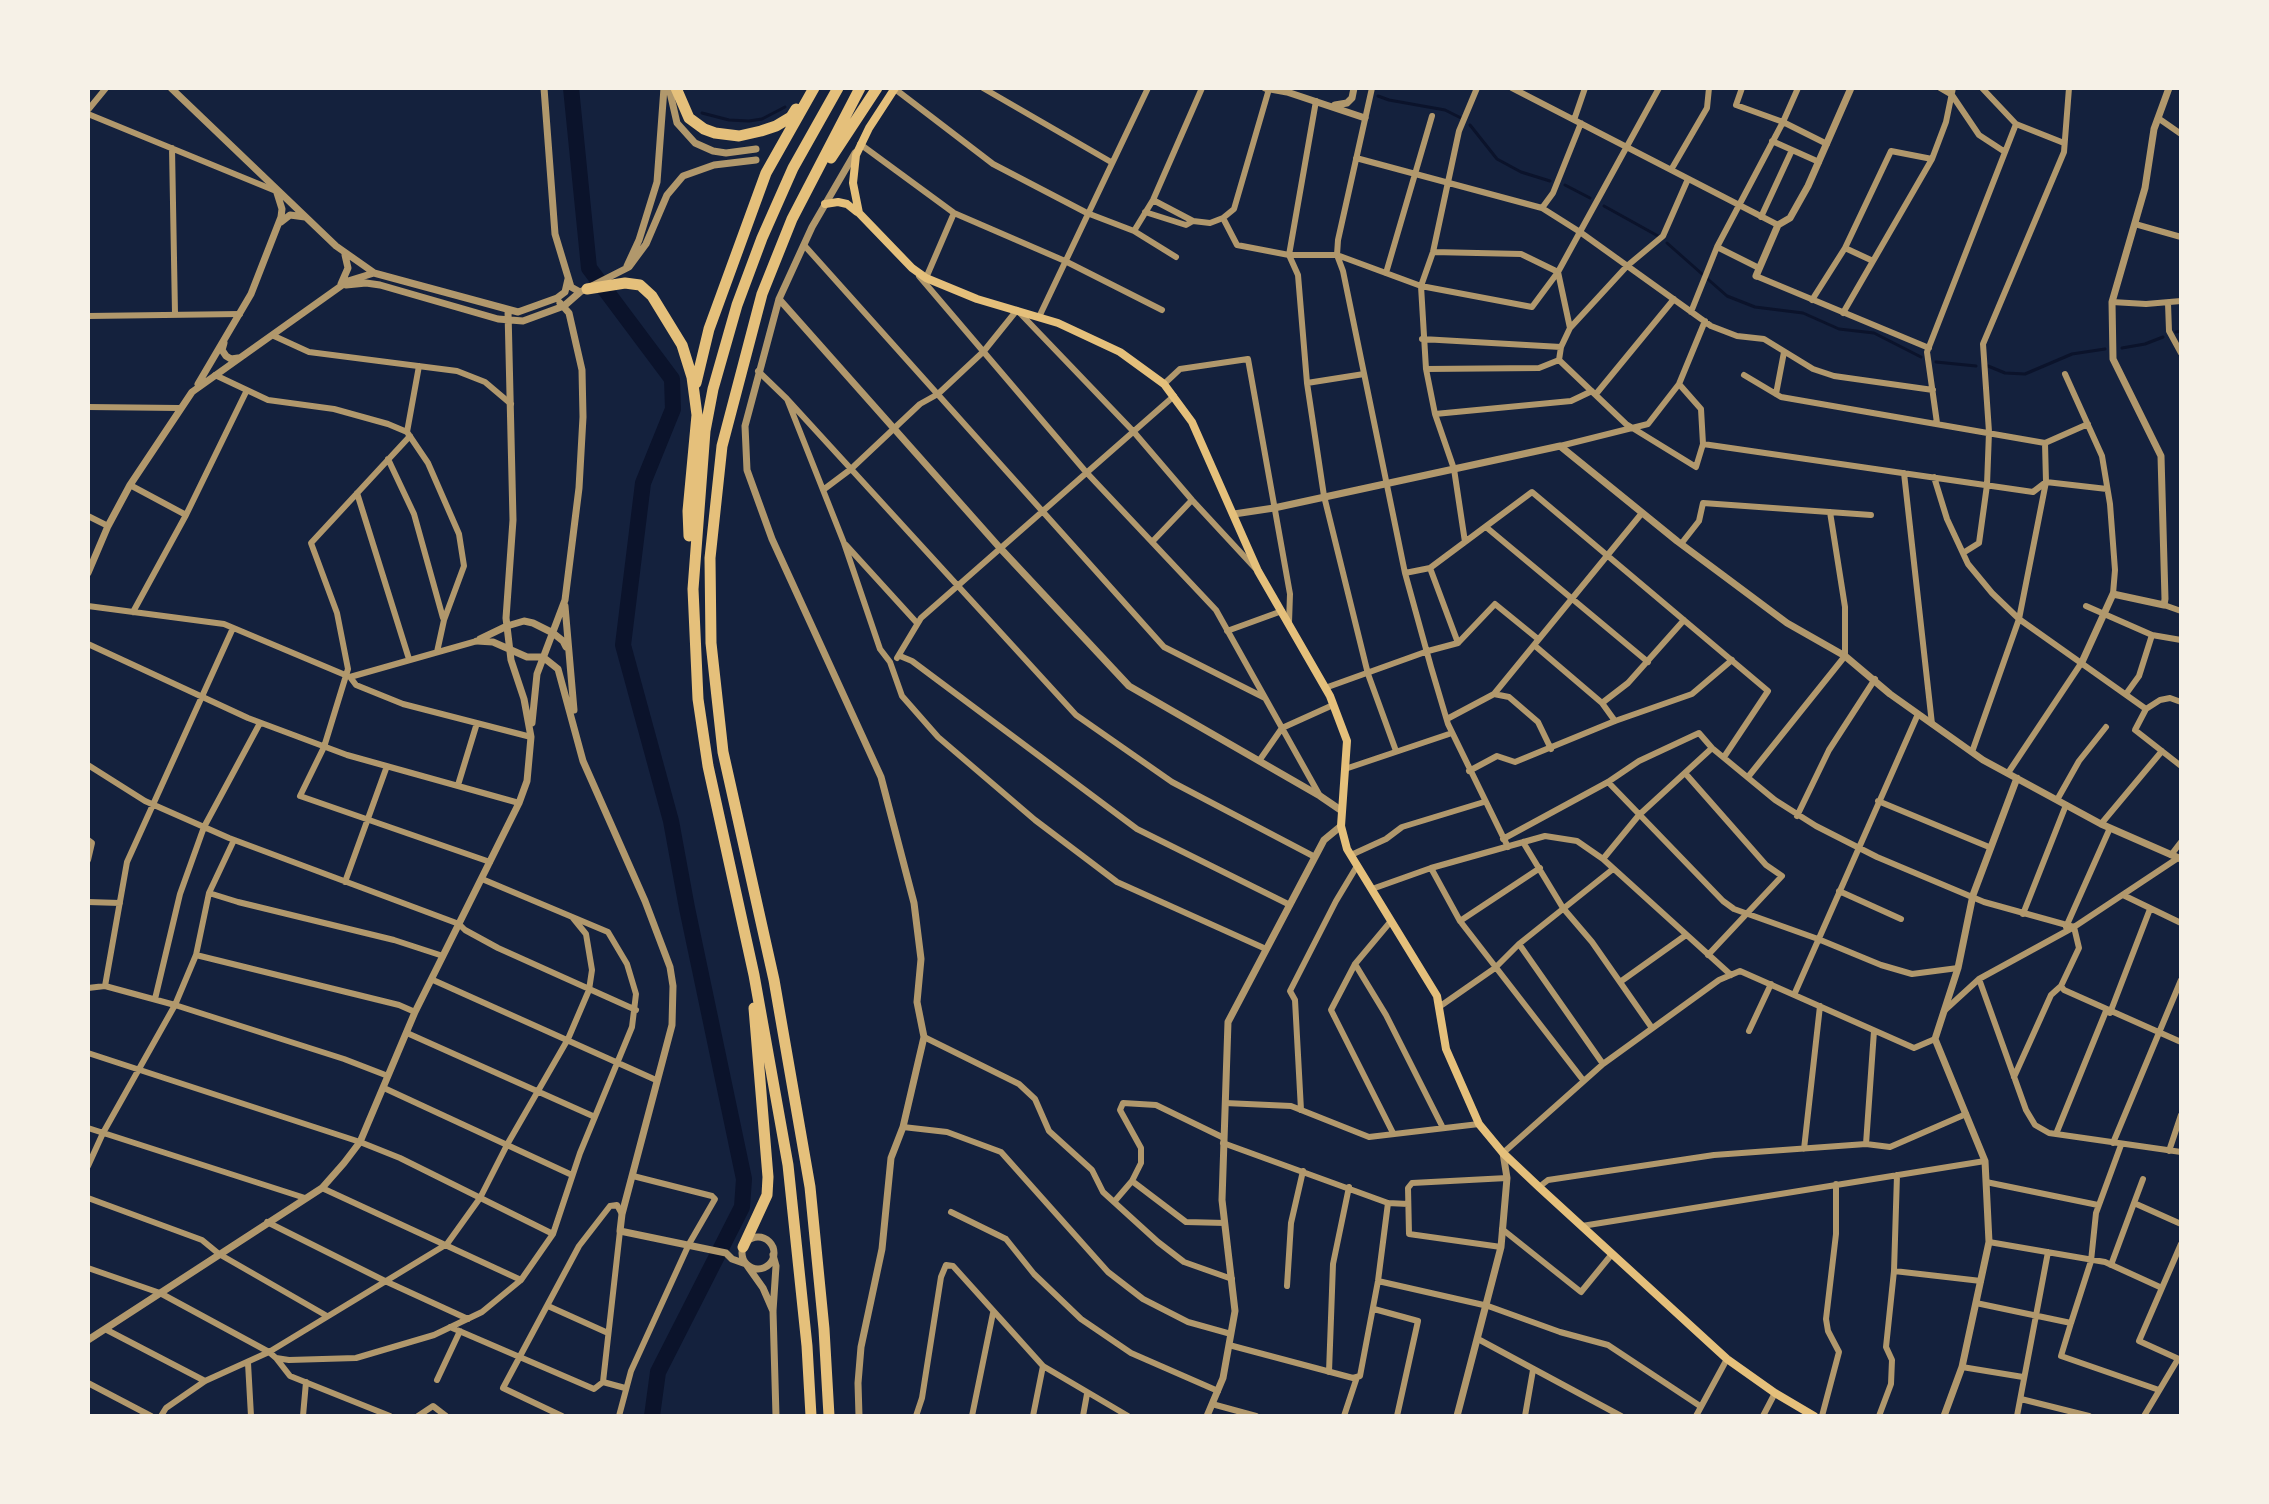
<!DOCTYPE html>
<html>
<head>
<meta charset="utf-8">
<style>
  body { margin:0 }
  #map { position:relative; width:2269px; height:1504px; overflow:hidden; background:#14213d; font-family:"DM Sans",sans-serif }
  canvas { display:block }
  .frame { position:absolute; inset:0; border:90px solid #f6f1e7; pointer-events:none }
</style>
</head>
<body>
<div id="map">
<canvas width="2269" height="1504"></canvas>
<div class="frame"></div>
</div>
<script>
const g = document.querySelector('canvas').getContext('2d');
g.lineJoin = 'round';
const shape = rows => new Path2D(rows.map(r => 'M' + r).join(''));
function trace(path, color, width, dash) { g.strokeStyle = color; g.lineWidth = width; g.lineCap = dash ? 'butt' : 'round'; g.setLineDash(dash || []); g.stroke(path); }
trace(shape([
  [1378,96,1389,100,1445,110,1463,119],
  [702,113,729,120,749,121,762,119,785,107],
  [1470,125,1497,159,1521,172,1550,181],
  [1565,185,1590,198],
  [1604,206,1658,236],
  [1667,243,1727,296,1755,307,1803,313,1839,329,1874,333,1921,357],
  [2176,332,2181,331],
  [2122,348,2145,344,2163,337],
  [1936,362,1976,366],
  [1988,366,2005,373,2025,374,2072,354,2105,349]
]), '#0b132b', 3);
trace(shape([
  [571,88,589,268,672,379,673,409,643,483,623,645,671,821,687,908,744,1179,742,1207,658,1372,652,1416]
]), '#0b132b', 16);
trace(shape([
  [983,88,1111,162],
  [1372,88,1338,240,1337,255,1343,271,1405,573,1431,667,1448,724,1508,847],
  [1512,88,1778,225],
  [1742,88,1736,105,1783,122,1827,144],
  [1940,88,1952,95,1979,135,2005,152],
  [1982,88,2016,124,2064,143],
  [895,89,993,164,1087,213,1134,231,1176,257],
  [1316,101,1289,255,1298,275,1307,383,1324,496,1368,674,1396,751],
  [88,110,106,88],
  [88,114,276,191],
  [2158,118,2181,134],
  [1574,120,1585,88],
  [1772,141,1819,162],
  [860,144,954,213,1065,261,1162,310],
  [172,148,175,314],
  [1356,158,1542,208,1580,232,1711,326,1737,336,1764,339,1813,369,1834,376,1933,390],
  [1671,170,1707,108,1709,88],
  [1153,200,1193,221,1210,223,1223,218,1234,209,1269,89],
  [1542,208,1553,193,1581,123],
  [1145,212,1186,225,1193,221],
  [1761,217,1792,150],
  [1223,218,1237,245,1289,255,1337,255,1421,286,1532,307,1558,272,1659,88],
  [2135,224,2181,237],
  [1134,231,1153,200,1202,88],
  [804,245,1164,647,1265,698],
  [1717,247,1759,268],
  [1845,248,1873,261],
  [1433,252,1521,254,1558,272],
  [1558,272,1570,328,1561,347,1559,360,1626,424,1696,467,1703,444,1701,409,1679,384,1705,321],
  [1386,273,1432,116],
  [919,276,1086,472,1216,610,1320,796],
  [1756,276,1929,348],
  [926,278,954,213],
  [1812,300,1845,248,1891,151,1932,159],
  [2112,302,2146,304,2181,301],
  [2168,303,2169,331,2181,353],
  [1691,312,1717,247,1783,122,1798,88],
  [1843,313,1932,159,1946,122,1953,88],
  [88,316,240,314],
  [1039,317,1148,88],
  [1570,328,1627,266,1663,236,1688,179],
  [274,336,309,352,457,371,485,382,511,404],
  [1422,339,1561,347],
  [1426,369,1539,368,1559,360],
  [758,371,787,399,1076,715,1172,782,1315,857],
  [2065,374,2102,456,2110,504,2115,570,2113,594],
  [215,375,268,400,334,409,388,424,407,432,428,463,459,534,464,566,444,620,437,652],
  [1744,375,1781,397,2045,443,2088,424],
  [1307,383,1364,374],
  [1164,384,1180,369,1248,359,1290,594,1289,623],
  [1596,394,1674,299],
  [1776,394,1784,352],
  [787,399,844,543,880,649,890,662,902,696,938,737,1035,820,1117,882,1266,949],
  [88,407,179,408],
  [1435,414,1571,401,1592,391],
  [1937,423,1927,352,2016,124],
  [407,432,419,366],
  [410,436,311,543,337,613,348,669,324,747,300,796,490,862],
  [1703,444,2033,492,2046,482,2107,489],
  [1560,446,1648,424,1679,384],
  [388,459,414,514,443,618],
  [1904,473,1932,724],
  [1934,477,1947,519,1968,564,1992,593,2019,619,2146,709,2160,700,2170,698,2181,702],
  [130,485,186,515],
  [823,490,851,469,920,404,938,394,984,351,1017,310,1133,431,1192,500,1255,568],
  [357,493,409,659],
  [88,516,108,526],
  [1486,527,1648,662],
  [1152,542,1192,500],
  [1465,542,1454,469,1435,414,1426,369,1421,286,1433,252,1459,131,1477,88],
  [1681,544,1699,521,1703,503,1871,515],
  [846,545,917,623],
  [1963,553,1979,543,1987,485,1989,432,1983,344,2064,152,2069,88],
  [1430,568,1458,643],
  [1405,573,1430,568,1532,492,1768,691,1724,757],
  [2164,605,2181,611],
  [88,606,224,624,350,677,356,685,403,704,531,737],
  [2086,606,2152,635,2181,640],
  [133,612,186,515,246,392],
  [1227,631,1282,611],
  [88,644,248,718,347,755,519,803],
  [1534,645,1602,703,1615,721],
  [900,656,912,661,1137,829,1290,905],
  [897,658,921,618,1174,396],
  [350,677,477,641],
  [1325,688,1428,651,1458,643,1495,604,1538,639],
  [1494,694,1509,697,1538,722,1551,749],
  [2126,694,2139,676,2152,635],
  [1602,703,1628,683,1684,620],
  [2146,709,2135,730,2181,766],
  [1447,719,1494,694,1642,513],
  [1972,752,2019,619,2046,482,2045,443],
  [1259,761,1282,728,1333,705],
  [88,765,145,801,229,838,459,924,465,930,498,948,636,1010],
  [1345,769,1452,733],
  [1469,771,1497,756,1515,762,1615,721,1692,694,1732,660],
  [1685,773,1766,865,1782,876,1708,955],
  [2008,773,2082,662],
  [1748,777,1845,656,1845,607,1830,512],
  [1608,782,1723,901,1734,909,1818,939,1881,965,1912,974,1958,968],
  [458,785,477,723],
  [2057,800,2079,761,2106,727],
  [1878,801,1989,847],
  [1797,816,1829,750,1875,679],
  [2101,824,2162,751],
  [1503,839,1608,782,1639,761,1699,733,1712,748,1775,800,1816,826,1877,857,1984,902,2074,927,2079,948,2061,986,2064,990,2181,1042],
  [88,840,92,843,88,860],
  [1523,842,1563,908,1592,942,1652,1028],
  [1351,855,1386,839,1402,827,1484,802],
  [2171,855,2181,842],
  [1603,859,1639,815,1712,748],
  [1431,868,1460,921,1583,1080],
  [345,882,387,766],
  [1372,889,1431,868,1545,836,1577,841,1603,859,1731,975],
  [1839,891,1901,919],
  [209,893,238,902,394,940,443,956],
  [2123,895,2181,923],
  [88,902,120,903],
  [2023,914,2066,805],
  [1391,921,1355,964,1331,1010,1393,1133],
  [1460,921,1540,868],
  [2066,927,2110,828],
  [1519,944,1603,1064],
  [196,955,399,1005,415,1012],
  [1355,964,1386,1015,1442,1126],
  [1979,979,2026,1110,2035,1125,2049,1133,2181,1152],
  [433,980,656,1080],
  [1620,982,1686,935],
  [105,986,127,862,233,628],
  [88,988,105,986,175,1005,344,1059,388,1076],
  [1794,995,1918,714],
  [155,999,180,894,204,827,260,723],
  [1439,1007,1495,968,1519,944,1613,869],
  [1944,1011,1979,979,2074,927,2178,858],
  [2110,1013,2150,909],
  [1749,1031,1771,984],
  [407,1033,595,1117],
  [924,1037,1019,1084,1035,1099,1049,1131,1092,1170,1103,1192,1114,1202,1132,1181],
  [88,1053,360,1142,400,1158,553,1234],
  [2014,1077,2051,995,2061,986],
  [384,1088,572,1175],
  [1225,1103,1291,1106,1369,1137,1479,1124],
  [1301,1110,1295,1000,1290,991,1336,901,1357,866],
  [903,1127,947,1132,1001,1152,1108,1272,1143,1299,1188,1322,1231,1334],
  [88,1128,305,1198],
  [2056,1134,2106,1011],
  [1224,1138,1156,1105,1123,1103,1120,1110,1141,1148,1141,1163,1132,1181,1186,1222,1225,1223],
  [1223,1143,1388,1203,1408,1204],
  [2113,1143,2181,980],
  [1866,1144,1874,1031],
  [1804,1149,1820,1006],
  [2169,1151,2181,1115],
  [1503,1153,1603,1064,1719,980,1740,971,1914,1048,1935,1039],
  [88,1166,103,1133,175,1005,196,955,209,893,234,840],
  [1986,1182,2098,1205],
  [1539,1187,1548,1180,1714,1155,1866,1144,1890,1147,1966,1114],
  [322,1188,521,1280],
  [88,1198,202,1240,219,1254,327,1316],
  [1114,1202,1158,1242,1184,1262,1232,1279],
  [2134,1203,2143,1179],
  [951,1212,1006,1239,1034,1274,1081,1319,1131,1353,1218,1391],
  [267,1222,385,1281,468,1319],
  [1582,1226,1985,1161],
  [1502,1229,1581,1292,1612,1254],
  [1989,1242,2105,1262,2162,1288],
  [2181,1244,2139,1341,2181,1360],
  [1501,1247,1409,1234,1408,1188,1412,1183,1507,1178],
  [2111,1265,2134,1203,2181,1224],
  [88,1268,160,1293,269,1352,276,1358,289,1360,356,1358,434,1335,482,1312,521,1280,553,1234,580,1153,632,1027,636,994,627,964,608,932,482,879],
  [1894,1271,1981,1281],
  [1378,1281,1488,1306,1560,1332,1608,1345,1700,1406],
  [1287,1286,1291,1223,1303,1171],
  [1976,1303,2071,1323,2091,1261,2096,1213,2121,1145],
  [548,1306,608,1333],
  [1374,1309,1418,1321,1397,1416],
  [2071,1323,2061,1356,2159,1390],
  [450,1327,594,1389,603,1382,620,1231],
  [105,1329,205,1381],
  [1478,1339,1621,1416],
  [1229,1345,1353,1378,1360,1376,1378,1281,1388,1203],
  [276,1358,290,1376,390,1416],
  [248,1363,251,1416],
  [1962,1367,2023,1377],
  [1329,1372,1333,1264,1349,1187],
  [437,1380,460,1331],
  [603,1382,625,1388],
  [88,1383,151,1416],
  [2021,1399,2089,1416],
  [1212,1404,1256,1416],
  [161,1416,166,1408,205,1381,269,1352,447,1244,480,1198,508,1143,568,1039,589,990,592,970,586,934,573,918],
  [303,1416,306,1382],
  [418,1416,433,1406,446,1416],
  [562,1416,503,1388,579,1246,610,1206,617,1205,622,1214],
  [619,1416,631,1371,689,1244,715,1199,712,1196,633,1176],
  [916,1416,922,1398,941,1277,946,1265,953,1266,1043,1366,1128,1416],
  [972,1416,993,1313],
  [1033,1416,1043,1366],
  [1083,1416,1087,1394],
  [1344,1416,1357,1377],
  [1525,1416,1533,1370],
  [1696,1416,1727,1359],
  [1763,1416,1775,1393],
  [1822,1416,1839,1352,1828,1331,1826,1319,1836,1234,1836,1184],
  [1879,1416,1891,1384,1892,1360,1886,1347,1894,1271,1897,1175],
  [2017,1416,2048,1252],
  [2144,1416,2178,1359]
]), '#b1986c', 6);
trace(shape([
  [171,88,336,246,373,272],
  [544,88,555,234,571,287,580,292],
  [669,88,677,123,695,143,713,151,726,153,756,149],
  [1265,88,1287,92,1365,118],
  [1335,105,1347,103,1352,98,1354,88],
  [855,153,812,227,779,299,745,426,747,470,772,539,881,777,914,903,921,959,917,1002,924,1037,903,1127,891,1158,882,1249,861,1347,858,1383,859,1416],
  [281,222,290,215,305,217],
  [627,266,639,240,657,182,664,88],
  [1756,276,1778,225,1790,218,1808,186,1851,88],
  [341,284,348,268,345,255],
  [346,285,366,283,380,285,498,319,523,321,564,306,580,292,629,267,646,244,667,195,683,176,714,165,756,160],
  [779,299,1000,548,1129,686,1320,796,1342,811],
  [224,343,222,350,226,356,231,359,238,358],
  [198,384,251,294,281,217,282,209,277,193],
  [1234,514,1274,508,1560,446,1677,541,1787,623,1845,656,1890,694,1983,760,2101,824,2181,859],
  [88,573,108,526,130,485,192,392,348,281,374,273,518,312,557,298,565,292,568,279],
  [565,606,574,710],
  [480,639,507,626,524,621,533,623,553,633,563,641,566,647],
  [477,641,493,642,527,657,543,657,558,669,583,761,645,901,670,967,673,986,672,1025,622,1214,620,1231,726,1253,732,1259,746,1264,763,1288,773,1311],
  [2082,662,2113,594,2164,605,2165,599,2161,456,2113,359,2112,302,2145,188,2154,129,2169,88],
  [532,723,537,674,565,600,579,488,583,417,582,370,569,313,560,303],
  '742 1253a16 16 0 1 1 32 0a16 16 0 1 1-32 0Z',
  [773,1255,776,1266,773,1311,776,1416],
  [88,1340,322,1188,344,1163,360,1142,415,1012,519,803,527,781,531,737,524,699,511,660,506,618,513,520,508,311],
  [1207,1416,1223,1378,1235,1311,1222,1200,1228,1022,1324,840,1341,826],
  [1457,1416,1501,1247,1507,1178,1503,1153],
  [1944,1416,1962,1367,1989,1242,1985,1161,1935,1039,1958,968,1973,895,2017,778]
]), '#b1986c', 7);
trace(shape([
  [895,88,869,128,856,155,853,183,859,213,912,268,926,278,977,299,1058,323,1120,352,1164,384,1192,422,1258,571,1330,696,1347,741,1341,826,1347,849,1437,996,1446,1049,1479,1124,1503,1153,1539,1187,1727,1359,1775,1393,1814,1416],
  [825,204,838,202,847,204,857,212]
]), '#e5c07b', 8);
trace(shape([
  [676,88,689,118,704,129,715,133,739,136,761,131,776,126,791,117,796,109],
  [831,158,877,88],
  [587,289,625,283,640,285,652,296,682,345,692,377,697,415,688,511,689,536],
  [696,383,709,329,766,173,814,88],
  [743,1247,767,1195,768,1177,754,1008],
  [811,1416,807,1346,788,1165,754,975,708,766,698,699,693,589,705,431,713,389,737,305,762,238,793,168,838,88],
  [829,1416,824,1329,810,1187,774,980,723,752,711,643,710,558,722,446,762,294,792,219,860,88]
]), '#e5c07b', 11);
</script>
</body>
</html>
